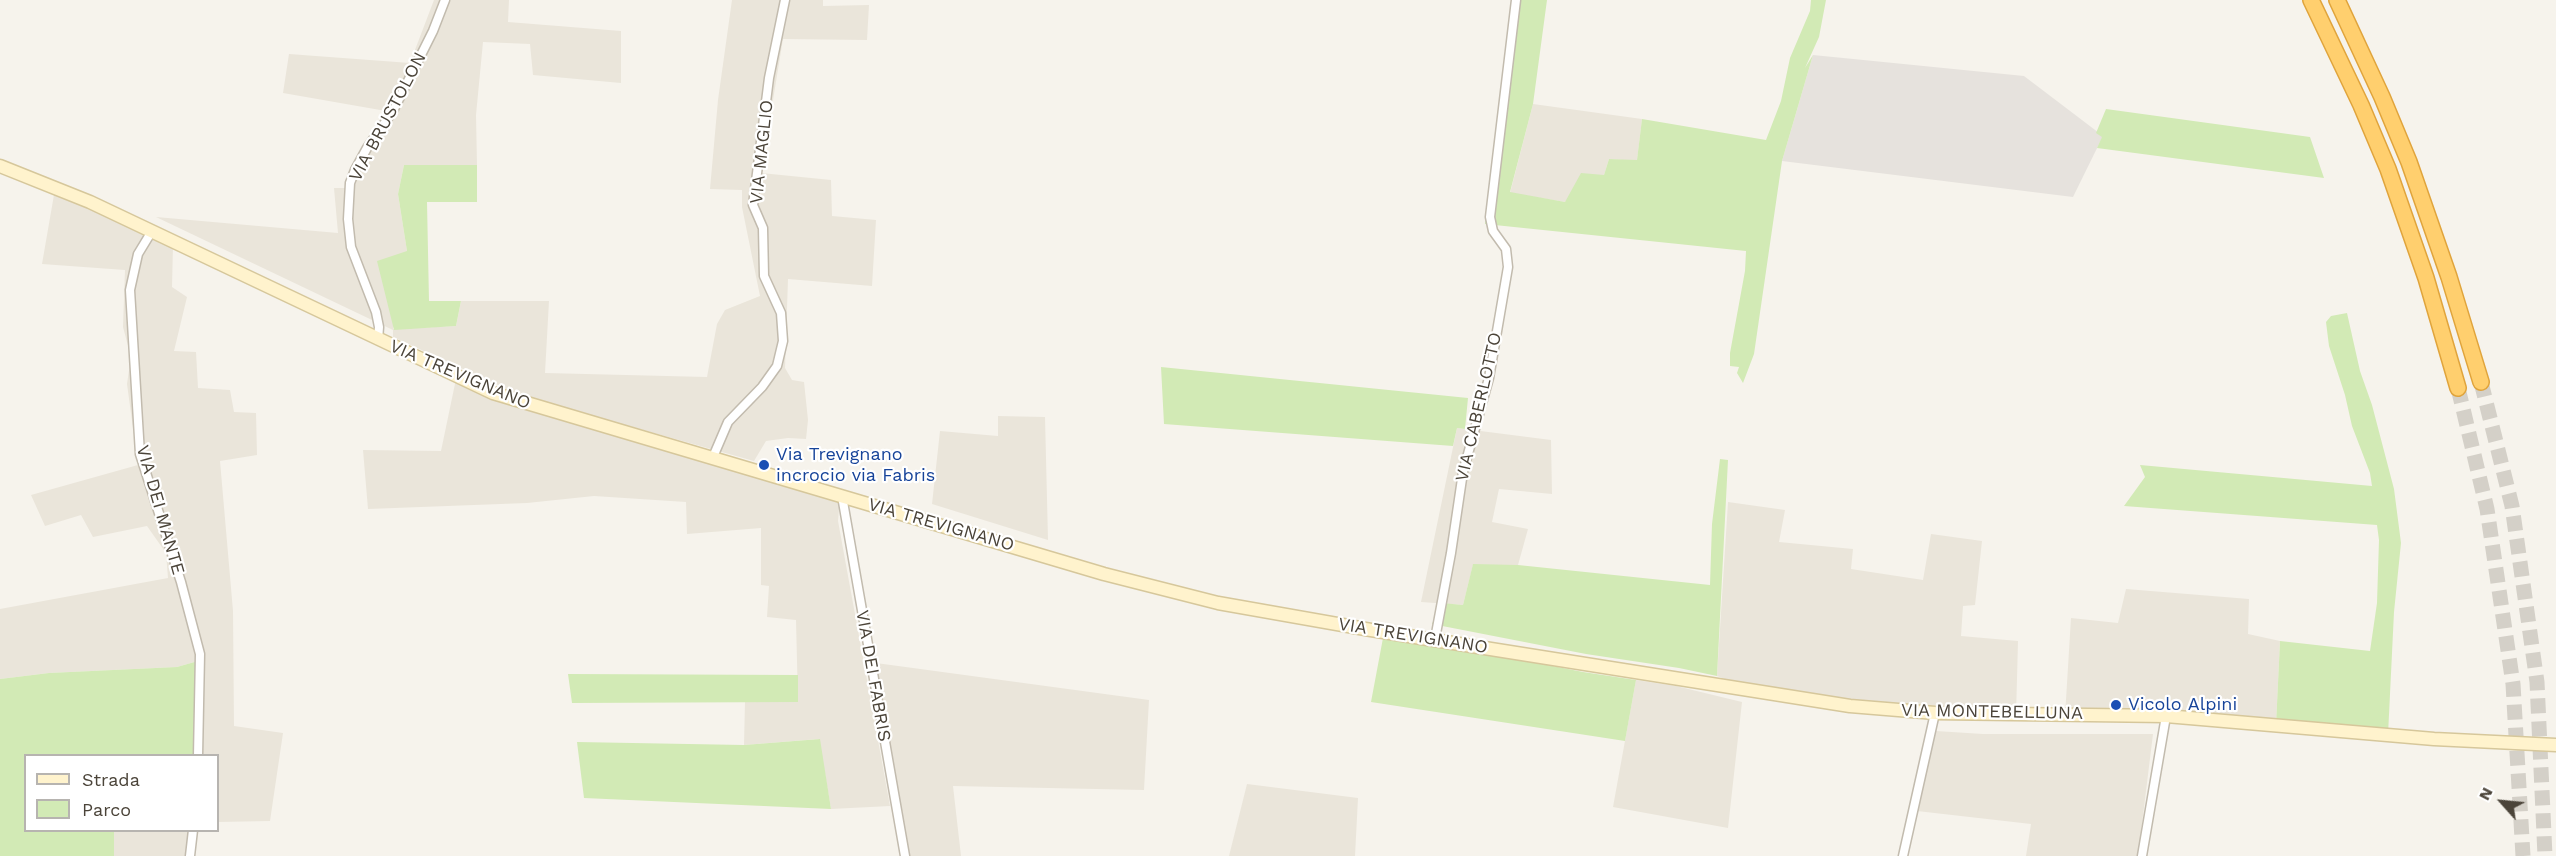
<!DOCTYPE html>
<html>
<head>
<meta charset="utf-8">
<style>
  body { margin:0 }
  #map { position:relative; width:2556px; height:856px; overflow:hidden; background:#f6f3ec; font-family:"Work Sans",sans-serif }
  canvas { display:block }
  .legend { position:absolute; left:24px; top:754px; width:195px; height:78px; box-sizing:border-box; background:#fff; border:2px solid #b7b4b0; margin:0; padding:8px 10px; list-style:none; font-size:18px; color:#4b4439 }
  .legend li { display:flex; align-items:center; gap:12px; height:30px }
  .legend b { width:30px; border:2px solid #b7b4b0 }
  .north { position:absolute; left:2472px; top:772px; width:60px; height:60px; -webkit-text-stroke:4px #fff; paint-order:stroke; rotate:297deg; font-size:16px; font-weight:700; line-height:24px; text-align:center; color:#4b4439 }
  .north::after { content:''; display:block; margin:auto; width:21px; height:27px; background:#4b4439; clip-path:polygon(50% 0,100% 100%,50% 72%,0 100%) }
</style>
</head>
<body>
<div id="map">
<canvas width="2556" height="856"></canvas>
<ul class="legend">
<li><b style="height:8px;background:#fff3cd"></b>Strada</li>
<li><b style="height:16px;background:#d2eab5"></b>Parco</li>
</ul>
<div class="north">N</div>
</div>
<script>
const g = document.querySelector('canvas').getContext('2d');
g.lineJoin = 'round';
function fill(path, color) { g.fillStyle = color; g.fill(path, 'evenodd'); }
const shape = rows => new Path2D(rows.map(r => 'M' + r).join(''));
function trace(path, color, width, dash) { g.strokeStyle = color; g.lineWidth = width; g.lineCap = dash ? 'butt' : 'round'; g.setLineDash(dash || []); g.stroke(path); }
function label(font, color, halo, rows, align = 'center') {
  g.font = font + ' "Work Sans",sans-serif'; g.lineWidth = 4.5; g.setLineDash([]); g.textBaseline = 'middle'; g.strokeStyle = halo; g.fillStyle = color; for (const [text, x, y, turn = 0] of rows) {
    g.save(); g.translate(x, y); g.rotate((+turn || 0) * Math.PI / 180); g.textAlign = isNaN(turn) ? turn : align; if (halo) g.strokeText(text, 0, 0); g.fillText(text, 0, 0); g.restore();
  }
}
fill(shape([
  [434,0,509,0,508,22,621,31,621,83,533,75,530,44,483,42,476,115,477,165,404,165,398,194,407,251,393,329,456,326,461,301,549,301,545,373,707,377,717,324,725,310,760,296,742,207,742,190,710,189,718,100,732,0,823,0,823,6,869,5,867,40,783,39,761,173,831,180,832,216,876,220,872,286,788,279,785,368,792,380,804,382,808,420,806,439,788,438,766,441,754,461,522,396,393,337,393,330,156,217,338,233,334,188,345,188,374,140,386,111,283,93,289,54,410,63],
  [1533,104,1642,119,1637,161,1609,159,1604,175,1565,202,1510,193],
  [55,189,173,245,172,287,187,297,174,351,196,352,198,388,230,390,234,412,256,413,257,455,220,461,233,611,234,726,283,733,270,821,218,822,218,756,199,755,198,661,177,667,49,673,0,679,0,609,168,578,166,553,147,526,93,537,81,515,45,526,31,495,138,465,127,384,131,357,123,327,125,270,42,264],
  [456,379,840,497,838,521,890,806,831,809,819,739,744,745,745,702,798,702,796,620,767,617,769,586,761,585,761,528,687,534,686,502,594,496,527,503,368,509,363,450,441,451],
  [998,416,1045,417,1048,540,932,504,940,431,998,436],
  [1457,428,1551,440,1552,494,1499,489,1492,522,1528,529,1518,565,1473,565,1463,605,1421,602],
  [1728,502,1785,510,1779,542,1853,549,1851,569,1923,580,1931,534,1982,541,1975,605,1963,606,1961,636,2018,641,2016,716,1767,695,1717,676],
  [2126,589,2249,599,2248,634,2280,641,2276,725,2065,716,2071,618,2118,623],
  [876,663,1149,700,1144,790,953,786,961,856,910,856],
  [1636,680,1676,686,1742,702,1728,828,1613,807],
  [1936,731,1983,734,2153,734,2138,856,2026,856,2031,824,1917,811],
  [1247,784,1358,798,1355,856,1229,856],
  [114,831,196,831,195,856,114,856]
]), '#eae5da');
fill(shape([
  [1813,55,2024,76,2103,136,2073,197,1782,161]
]), '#e6e2dd');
fill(shape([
  [1513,0,1547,0,1533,104,1510,192,1565,202,1581,173,1604,175,1609,159,1637,160,1642,119,1766,140,1781,101,1790,58,1810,11,1811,0,1826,0,1819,37,1805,68,1813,55,1782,161,1754,354,1743,383,1737,373,1739,367,1730,366,1730,353,1745,271,1746,251,1485,224],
  [2106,109,2310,137,2324,178,2097,148,2102,137,2096,133],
  [404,165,477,165,477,202,427,202,429,301,461,301,456,326,394,330,377,261,407,251,398,194],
  [2347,313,2360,371,2372,405,2394,489,2401,543,2394,612,2388,735,2276,725,2280,641,2370,651,2377,603,2379,540,2377,525,2124,506,2145,477,2140,465,2372,486,2370,473,2352,426,2345,395,2329,346,2326,322,2331,316],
  [1161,367,1468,398,1465,429,1457,428,1453,446,1164,424],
  [1720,459,1728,460,1717,676,1679,668,1586,654,1432,624,1442,603,1463,605,1473,564,1518,565,1710,585,1712,524],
  [1383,638,1437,643,1583,672,1636,680,1625,741,1371,702],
  [198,661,199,755,26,756,26,830,114,831,114,856,0,856,0,679,49,673,177,667],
  [568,674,798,675,798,702,572,703],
  [820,739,831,809,584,798,577,742,744,745]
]), '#d2eab5');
trace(shape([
  [2481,382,2512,506,2537,682,2545,856],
  [2458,388,2487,509,2513,684,2523,856]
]), '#d4d0c8', 15, [15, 8]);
const street = shape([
  [152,231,138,254,130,290,140,454,181,582,200,654,198,756],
  [378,340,379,327,376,312,351,247,348,219,350,183,355,170,367,148,393,111,433,31,445,0],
  [713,457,728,422,762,387,777,366,783,341,781,313,764,276,763,228,753,205,769,78,785,0],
  [842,496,905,856],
  [1435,639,1451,553,1463,472,1489,378,1508,267,1506,249,1493,231,1490,217,1516,0],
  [190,856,193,830],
  [1903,856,1935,713],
  [2142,856,2166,716]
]);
const secondary = shape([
  [0,166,90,202,493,393,1104,574,1218,603,1371,630,1850,706,1935,713,2166,716,2434,739,2556,745]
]);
const highway = shape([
  [2311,0,2361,105,2388,169,2426,278,2458,388],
  [2337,0,2382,97,2409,162,2449,277,2481,382]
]);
trace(street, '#c2bbae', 11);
trace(secondary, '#d6c79b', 15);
trace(highway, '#e0a43c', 18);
trace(street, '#fff', 8);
trace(secondary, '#fff3cd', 12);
trace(highway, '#ffcf6e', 15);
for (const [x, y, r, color] of [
  [764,465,6,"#1a4fb4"],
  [2116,705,6,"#1a4fb4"]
]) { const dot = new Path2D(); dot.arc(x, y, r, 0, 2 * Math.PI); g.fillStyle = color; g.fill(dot); trace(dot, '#fff', 2); }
label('18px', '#4b4439', '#fff', [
  ["VIA BRUSTOLON",388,117,-62],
  ["VIA MAGLIO",762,152,-84],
  ["VIA TREVIGNANO",460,375,23],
  ["VIA CABERLOTTO",1479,407,-77],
  ["VIA DEI MANTE",160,510,74],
  ["VIA TREVIGNANO",941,525,16],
  ["VIA TREVIGNANO",1413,636,9],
  ["VIA DEI FABRIS",873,676,80],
  ["VIA MONTEBELLUNA",1992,712,1]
]);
label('18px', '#164399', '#fff', [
  ["Via Trevignano",776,455],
  ["incrocio via Fabris",776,476],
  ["Vicolo Alpini",2128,705]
], 'left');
</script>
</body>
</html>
